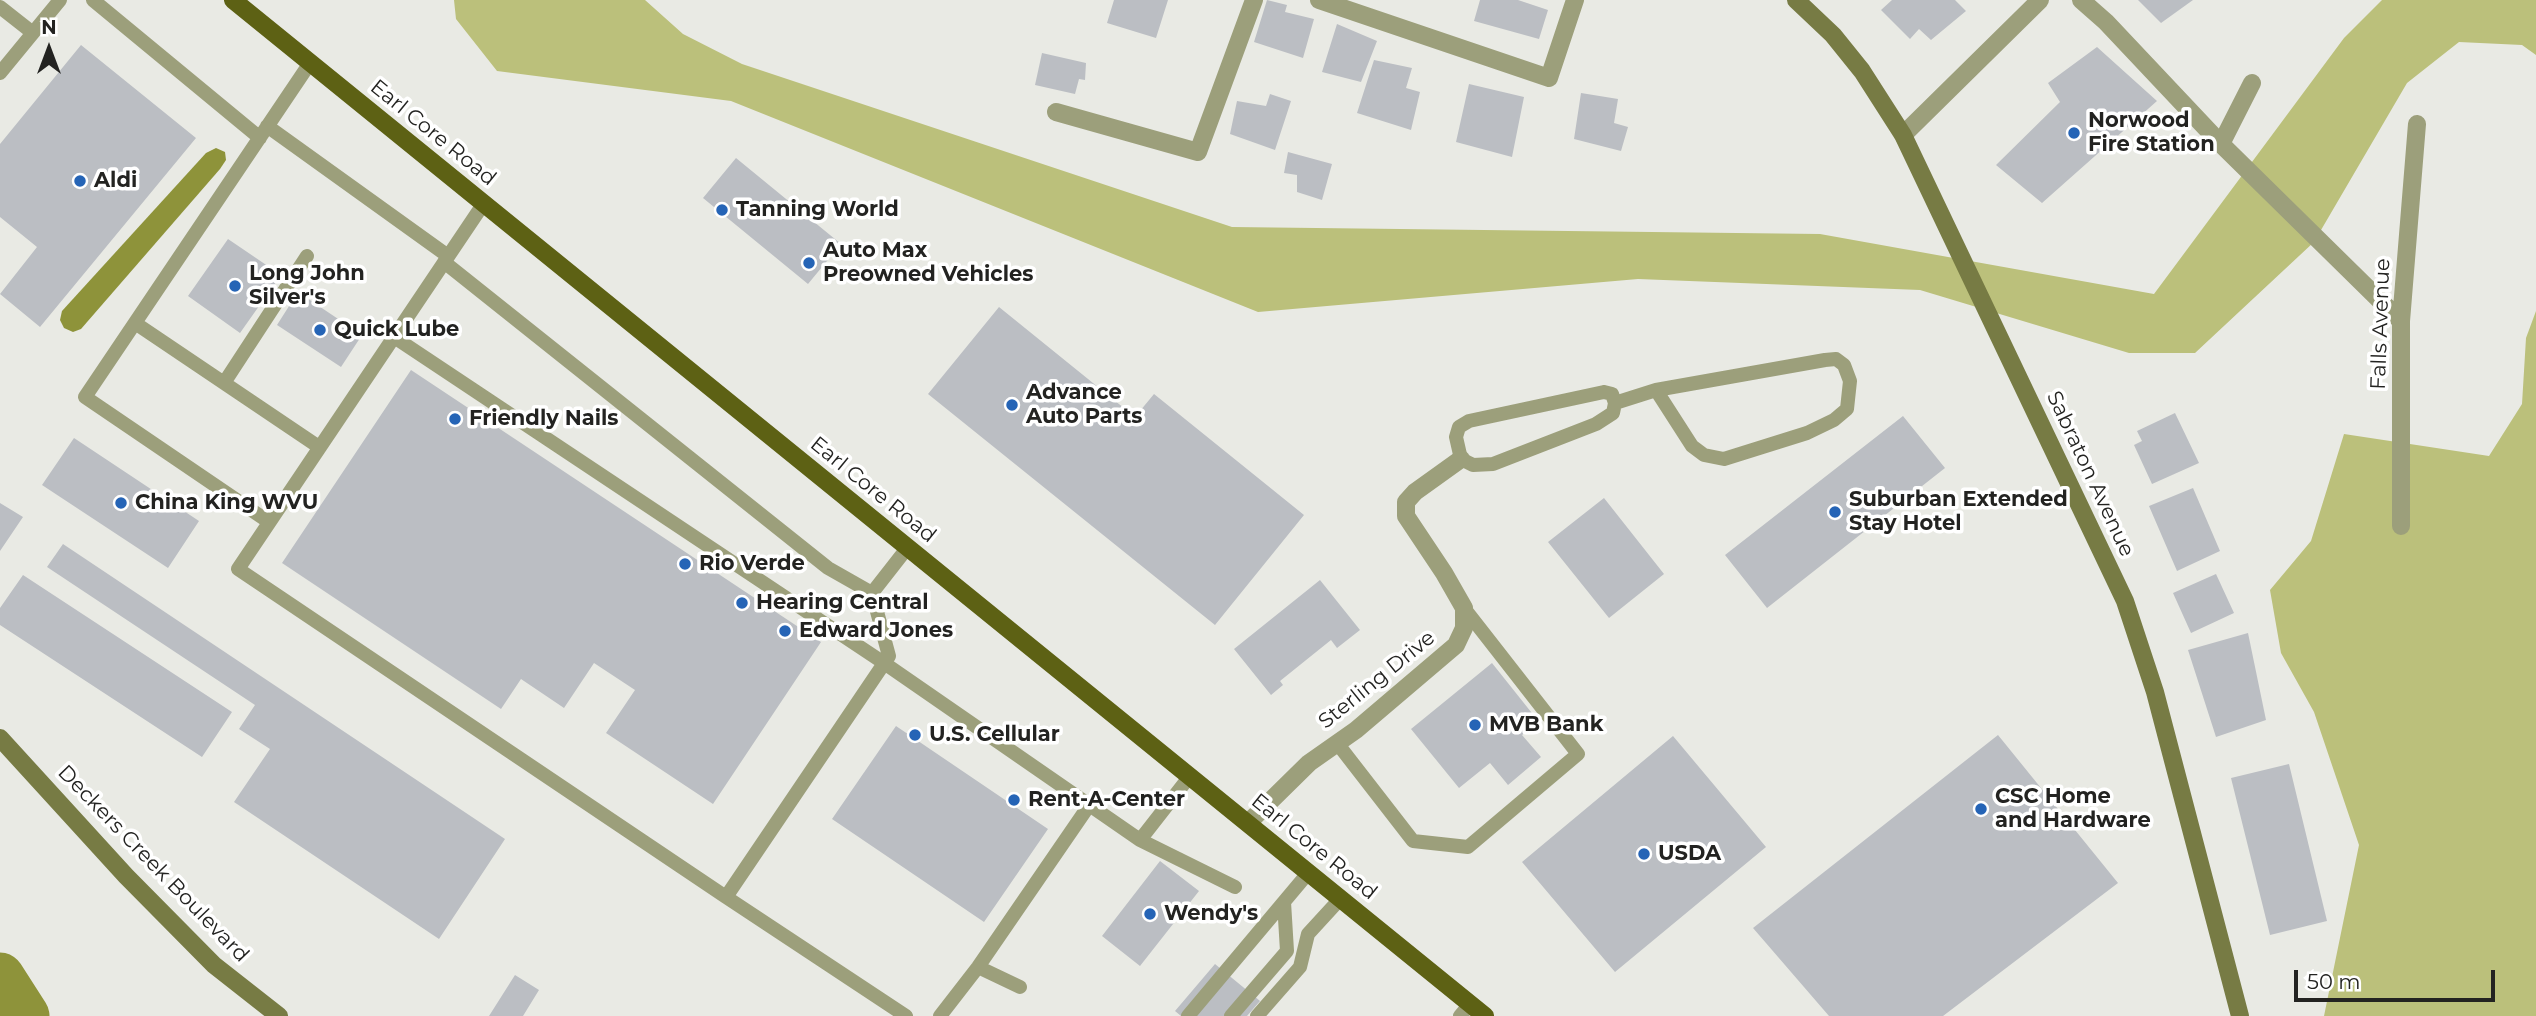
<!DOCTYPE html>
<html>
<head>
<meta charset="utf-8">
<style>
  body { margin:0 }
  #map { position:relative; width:2536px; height:1016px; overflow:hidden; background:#e9eae4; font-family:Montserrat,sans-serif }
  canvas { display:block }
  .north { position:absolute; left:14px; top:14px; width:70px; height:70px; -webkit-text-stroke:5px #fff; paint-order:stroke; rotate:0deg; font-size:19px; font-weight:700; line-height:28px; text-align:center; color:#232321 }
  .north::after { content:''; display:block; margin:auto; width:24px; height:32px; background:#232321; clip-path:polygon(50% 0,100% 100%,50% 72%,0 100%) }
  .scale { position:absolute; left:2294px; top:970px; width:201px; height:32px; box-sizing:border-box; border:4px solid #232321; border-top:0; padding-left:9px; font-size:21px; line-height:24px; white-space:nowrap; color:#232321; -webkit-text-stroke:5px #fff; paint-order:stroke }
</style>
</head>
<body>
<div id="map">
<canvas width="2536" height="1016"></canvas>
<div class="north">N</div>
<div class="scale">50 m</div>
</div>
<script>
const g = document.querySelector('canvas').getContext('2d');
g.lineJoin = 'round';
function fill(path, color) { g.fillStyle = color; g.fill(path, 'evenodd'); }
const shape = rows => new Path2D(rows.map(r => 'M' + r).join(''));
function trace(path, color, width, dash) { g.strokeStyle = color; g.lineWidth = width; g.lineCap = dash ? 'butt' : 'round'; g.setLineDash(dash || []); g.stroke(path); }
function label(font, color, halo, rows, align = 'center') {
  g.font = font + ' Montserrat,sans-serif'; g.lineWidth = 7; g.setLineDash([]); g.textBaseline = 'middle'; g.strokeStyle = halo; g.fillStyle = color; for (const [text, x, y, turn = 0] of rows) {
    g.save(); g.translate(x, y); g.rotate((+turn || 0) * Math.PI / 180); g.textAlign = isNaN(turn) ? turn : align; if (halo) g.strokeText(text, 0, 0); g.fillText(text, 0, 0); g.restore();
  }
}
fill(shape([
  [454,0,645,0,683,34,742,64,1232,227,1820,234,2154,294,2344,38,2382,0,2536,0,2536,55,2522,45,2459,42,2407,83,2314,242,2195,353,2129,353,1920,290,1638,279,1258,312,731,101,497,71,456,19],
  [2536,311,2536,1016,2324,1016,2359,845,2314,712,2281,653,2270,590,2311,541,2344,434,2489,456,2522,404,2526,338]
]), '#bbc07b');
fill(shape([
  [216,148,225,152,226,160,220,169,81,329,73,332,64,328,60,320,62,311,206,153]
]), '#8e933a');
trace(shape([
  [0,977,25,1016]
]), '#8e933a', 49);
fill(shape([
  [1114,0,1168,0,1156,38,1107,23],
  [1267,0,1287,5,1285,12,1314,19,1303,58,1254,42],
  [1480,0,1518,0,1548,10,1539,39,1474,21],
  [1892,0,1955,0,1966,11,1931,40,1919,29,1910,39,1881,10],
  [2138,0,2193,0,2161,23],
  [1337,24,1377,41,1361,82,1322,72],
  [81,45,196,138,40,327,0,294,37,247,0,217,0,144],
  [2097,47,2157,101,2042,203,1996,165,2060,102,2048,83],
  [1042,53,1086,63,1085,80,1079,79,1075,94,1035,85],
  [1374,60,1412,68,1406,88,1420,92,1411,130,1357,113],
  [1469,84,1524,97,1512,157,1456,142],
  [1581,93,1618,99,1614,123,1628,127,1621,151,1574,139],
  [1270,94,1291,101,1275,150,1230,134,1237,101,1266,106],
  [1288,152,1332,164,1322,200,1297,192,1297,175,1284,173],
  [736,158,841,244,808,284,703,198],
  [228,239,281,275,240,333,188,296],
  [298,292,362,335,341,367,277,325],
  [999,307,1135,417,1154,394,1304,515,1215,625,928,394],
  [411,370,821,642,713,804,606,733,635,690,594,663,564,708,521,679,501,709,282,563],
  [2175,413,2199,463,2152,484,2134,445,2142,441,2137,431],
  [1903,416,1945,468,1767,608,1725,555],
  [74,438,199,521,168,568,42,485],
  [2193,488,2220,551,2177,571,2149,506],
  [1604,498,1664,574,1609,618,1548,542],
  [0,503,23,517,0,551],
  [63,544,505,839,439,939,234,802,270,749,239,729,255,705,47,567],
  [2216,574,2234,613,2191,633,2173,593],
  [23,575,232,712,202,757,0,625,0,608],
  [1320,580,1360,630,1337,648,1331,640,1280,681,1283,685,1271,695,1234,649],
  [2248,633,2266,720,2216,737,2188,650],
  [1492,663,1539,722,1522,735,1541,757,1508,785,1490,763,1459,788,1411,729],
  [896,726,1048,829,984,922,832,819],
  [1998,735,2118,883,1943,1016,1829,1016,1753,928],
  [1673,736,1766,847,1615,972,1522,862],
  [2289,764,2327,921,2270,935,2231,778],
  [1160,861,1199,891,1140,966,1102,936],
  [1215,964,1260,1001,1247,1016,1181,1016,1175,1011],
  [515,975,539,990,523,1016,489,1016]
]), '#bbbec3');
trace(shape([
  [93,0,260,138],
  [0,7,33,33],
  [0,73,60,0],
  [267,126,448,256],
  [484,203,238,569,726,897,889,656,872,593,908,547],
  [444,262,828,568,872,593],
  [135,323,319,447],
  [394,337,884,663,1140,840,1235,887],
  [224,383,307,256],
  [1604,392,1612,394,1615,403,1613,413,1596,424,1493,464,1473,465,1461,459,1456,437,1459,427,1469,421,1604,392],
  [1615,403,1656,390,1825,360,1836,359,1844,365,1850,381,1847,409,1834,420,1807,433,1724,459,1704,455,1692,446,1656,390],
  [269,522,85,397,310,63],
  [1337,743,1413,841,1468,847,1578,754,1464,608],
  [1140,840,1190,776],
  [726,897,906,1016],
  [978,967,1020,987],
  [940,1016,978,967,1090,804],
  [1188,1016,1309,872],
  [1231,1016,1287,951,1284,902],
  [1257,1016,1300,967,1308,934,1341,898],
  [1460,1016,1470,1004]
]), '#9c9f7b', 14);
trace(shape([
  [1319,0,1549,78,1575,0],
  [2081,0,2106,22,2221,144,2401,321],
  [1056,112,1198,152,1254,0],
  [1903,135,2040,0],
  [2221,144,2252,83],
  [2401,526,2401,321,2417,124],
  [1248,823,1309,763,1356,730,1456,645,1464,628,1464,608,1444,573,1406,516,1406,502,1415,492,1461,459]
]), '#9c9f7b', 18);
trace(shape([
  [1796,0,1833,35,1862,71,1903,135,2125,601,2155,692,2240,1016],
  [0,738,126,876,214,965,279,1016]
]), '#777b44', 18);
trace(shape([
  [233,0,1485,1016]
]), '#5d6114', 18);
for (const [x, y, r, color] of [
  [2074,133,7,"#2564b6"],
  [80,181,7,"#2564b6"],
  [722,210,7,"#2564b6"],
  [809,263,7,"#2564b6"],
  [235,286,7,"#2564b6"],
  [320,330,7,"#2564b6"],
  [1012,405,7,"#2564b6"],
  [455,419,7,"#2564b6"],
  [121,503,7,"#2564b6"],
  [1835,512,7,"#2564b6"],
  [685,564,7,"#2564b6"],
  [742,603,7,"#2564b6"],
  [785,631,7,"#2564b6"],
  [1475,725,7,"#2564b6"],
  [915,735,7,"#2564b6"],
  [1014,800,7,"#2564b6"],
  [1981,809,7,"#2564b6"],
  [1644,854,7,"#2564b6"],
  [1150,914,7,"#2564b6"]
]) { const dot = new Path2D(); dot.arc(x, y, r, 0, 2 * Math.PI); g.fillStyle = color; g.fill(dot); trace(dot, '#fff', 2.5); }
label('bold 21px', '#232321', '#fff', [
  ["Norwood",2088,121],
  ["Fire Station",2088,145],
  ["Aldi",94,181],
  ["Tanning World",736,210],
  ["Auto Max",823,251],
  ["Preowned Vehicles",823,275],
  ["Long John",249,274],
  ["Silver's",249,298],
  ["Quick Lube",334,330],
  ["Advance",1026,393],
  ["Auto Parts",1026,417],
  ["Friendly Nails",469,419],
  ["Suburban Extended",1849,500],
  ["Stay Hotel",1849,524],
  ["China King WVU",135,503],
  ["Rio Verde",699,564],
  ["Hearing Central",756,603],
  ["Edward Jones",799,631],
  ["MVB Bank",1489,725],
  ["U.S. Cellular",929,735],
  ["CSC Home",1995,797],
  ["and Hardware",1995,821],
  ["Rent-A-Center",1028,800],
  ["USDA",1658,854],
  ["Wendy's",1164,914]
], 'left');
label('21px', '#232321', '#fff', [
  ["Earl Core Road",433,133,39],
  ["Falls Avenue",2381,324,-88],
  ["Sabraton Avenue",2090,474,65],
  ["Earl Core Road",873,490,39],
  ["Sterling Drive",1377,680,-39],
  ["Earl Core Road",1314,847,39],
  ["Deckers Creek Boulevard",153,864,46]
]);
</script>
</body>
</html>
